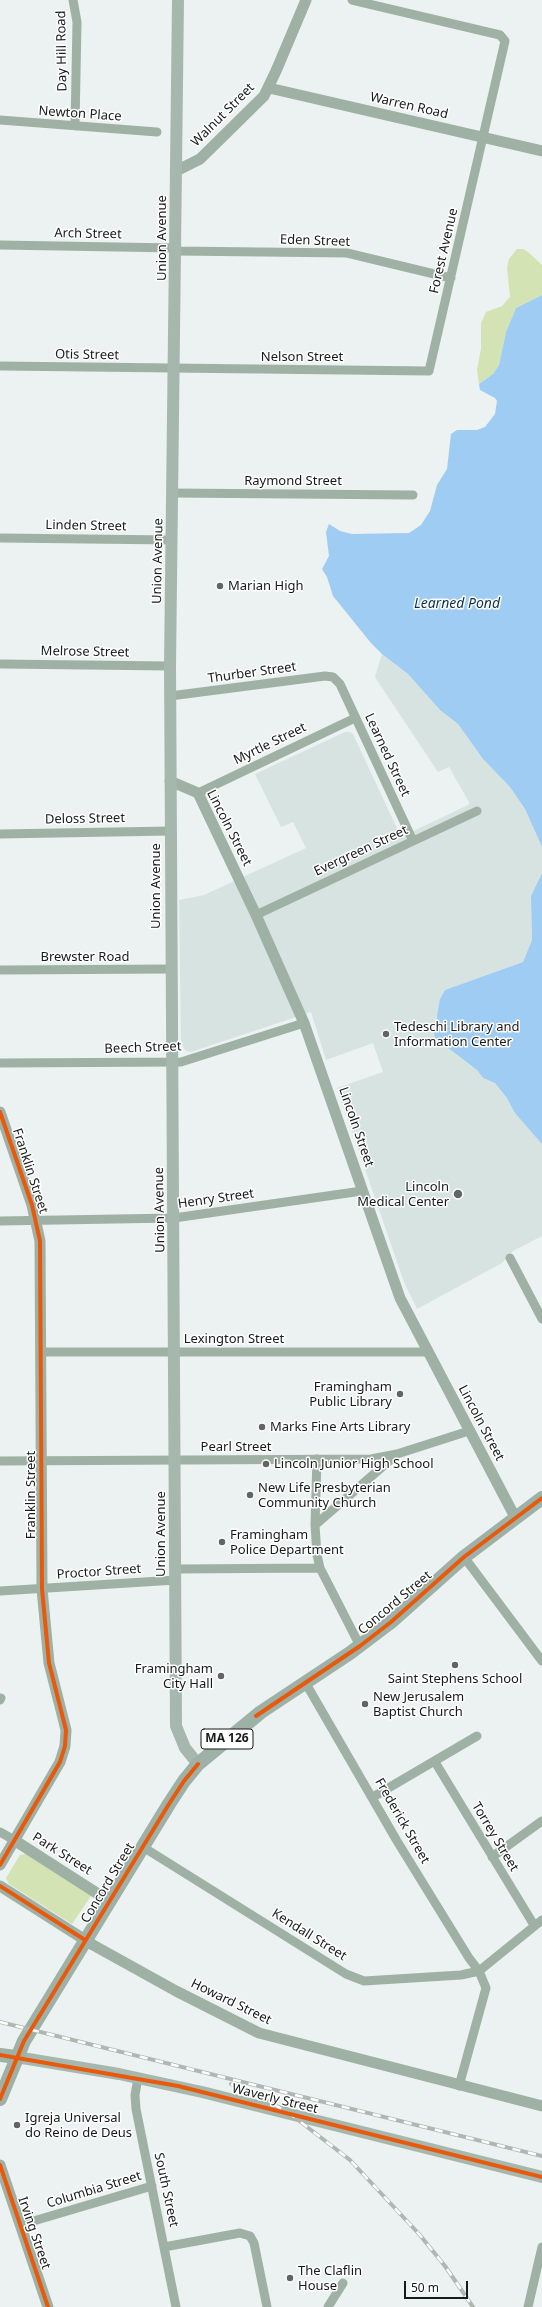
<!DOCTYPE html>
<html>
<head>
<meta charset="utf-8">
<style>
  body { margin:0 }
  #map { position:relative; width:542px; height:2307px; overflow:hidden; background:#ecf2f1; font-family:"Noto Sans",sans-serif }
  canvas { display:block }
  .scale { position:absolute; left:404px; top:2281px; width:64px; height:18px; box-sizing:border-box; border:2px solid #161a19; border-top:0; padding-left:5px; font-size:12px; line-height:14px; white-space:nowrap; color:#161a19; -webkit-text-stroke:3px #fff; paint-order:stroke }
</style>
</head>
<body>
<div id="map">
<canvas width="542" height="2307"></canvas>
<div class="scale">50 m</div>
</div>
<script>
const g = document.querySelector('canvas').getContext('2d');
g.lineJoin = 'round';
function fill(path, color) { g.fillStyle = color; g.fill(path, 'evenodd'); }
const shape = rows => new Path2D(rows.map(r => 'M' + r).join(''));
function trace(path, color, width, dash) { g.strokeStyle = color; g.lineWidth = width; g.lineCap = dash ? 'butt' : 'round'; g.setLineDash(dash || []); g.stroke(path); }
function label(font, color, halo, rows, align = 'center') {
  g.font = font + ' "Noto Sans",sans-serif'; g.lineWidth = 3; g.setLineDash([]); g.textBaseline = 'middle'; g.strokeStyle = halo; g.fillStyle = color; for (const [text, x, y, turn = 0] of rows) {
    g.save(); g.translate(x, y); g.rotate((+turn || 0) * Math.PI / 180); g.textAlign = isNaN(turn) ? turn : align; if (halo) g.strokeText(text, 0, 0); g.fillText(text, 0, 0); g.restore();
  }
}
fill(shape([
  [382,654,408,674,440,710,458,724,483,759,510,787,525,809,542,847,542,873,531,896,532,940,523,962,445,990,443,993,434,1026,435,1038,477,1070,483,1078,495,1083,542,1136,542,1236,513,1251,502,1263,417,1309,404,1282,337,1088,383,1072,373,1043,326,1060,311,1012,191,1052,186,1051,181,1044,179,900,204,895,306,848,293,822,281,827,255,774,345,732,350,732,353,734,401,837,470,804,449,767,438,772,375,677]
]), '#d7e3e1');
fill(shape([
  [517,249,523,249,528,252,542,265,542,295,516,308,506,332,499,365,493,374,479,384,477,369,481,349,481,323,486,312,502,306,510,297,507,268,509,259],
  [26,1854,91,1896,72,1924,9,1884,6,1878,20,1855]
]), '#d3e3b3');
fill(shape([
  [542,295,542,847,525,809,510,787,483,759,458,724,440,710,408,674,382,654,371,643,333,596,327,577,322,569,329,556,326,532,329,524,340,531,352,534,409,533,421,525,430,511,437,485,447,469,451,434,457,430,477,430,485,427,495,414,497,401,495,398,480,390,479,384,493,374,499,365,506,332,516,308],
  [542,873,542,1144,515,1113,507,1098,495,1083,483,1078,477,1070,435,1038,434,1033,440,999,445,990,523,962,532,940,531,896]
]), '#9eccf2');
trace(shape([
  [73,0,77,22,75,126],
  [0,120,157,132],
  [0,245,176,248],
  [176,251,347,253,451,278],
  [0,366,429,371,505,41,500,35,352,0],
  [172,493,413,495],
  [0,538,172,540],
  [0,664,170,666],
  [170,696,325,676,333,677,340,684,413,841],
  [198,793,355,718],
  [0,834,170,831],
  [256,915,477,811],
  [0,970,170,969],
  [0,1063,181,1062,304,1023],
  [0,1221,174,1218,362,1191],
  [510,1258,542,1319],
  [41,1352,427,1352],
  [317,1459,315,1525,317,1555,320,1568,360,1646],
  [0,1461,371,1459,397,1454,469,1431],
  [315,1525,396,1455],
  [464,1557,542,1661],
  [176,1569,320,1568],
  [0,1591,176,1580],
  [305,1682,397,1841,469,1958,479,1971,486,1988,459,2086],
  [0,1700,1,1698],
  [435,1762,534,1925],
  [373,1797,477,1736],
  [0,1832,14,1840],
  [143,1847,346,1974,364,1981,461,1975,479,1971,542,1920],
  [492,1857,542,1821],
  [138,2078,135,2095,136,2109,176,2307],
  [20,2225,152,2186],
  [164,2247,240,2233,250,2236,254,2243,267,2307],
  [328,2307,343,2283],
  [528,2307,542,2247]
]), '#9fb1a4', 9);
trace(shape([
  [269,88,542,151],
  [176,171,200,159,264,96,276,71,306,0],
  [170,781,198,793,256,915,304,1023,400,1298,515,1517],
  [0,1112,32,1205,40,1241,42,1589,49,1663,66,1730,65,1746,60,1762,0,1865],
  [14,1840,109,1901],
  [0,1886,93,1945,176,1991,259,2033,542,2106],
  [0,2165,48,2307]
]), '#9fb1a4', 11);
trace(shape([
  [178,0,170,666,176,1726,185,1748,198,1764],
  [16,2057,119,2074,202,2092,542,2177]
]), '#a6b8ae', 12);
trace(shape([
  [0,2055,16,2057],
  [0,2099,24,2041,169,1804,184,1781,198,1764,261,1712,350,1653,391,1622,464,1557,542,1498]
]), '#9eb1a6', 14);
const rail = shape([
  [0,2022,542,2156],
  [231,2084,253,2093,289,2113,350,2160,419,2234,445,2266,473,2307]
]);
trace(rail, '#aeb7b2', 4);
trace(rail, '#fff', 2.5, [8]);
trace(shape([
  [0,1112,32,1205,40,1241,42,1589,49,1663,66,1730,65,1746,60,1762,0,1865],
  [256,1716,360,1646,391,1622,464,1557,542,1498],
  [0,1886,85,1940],
  [0,2055,178,2086,542,2177],
  [0,2099,24,2041,169,1804,184,1781,198,1764],
  [0,2165,48,2307]
]), '#e8590c', 4);
for (const [x, y, r, color] of [
  [220,586,4,"#616665"],
  [386,1034,4,"#616665"],
  [458,1194,5,"#616665"],
  [400,1394,4,"#616665"],
  [262,1427,4,"#616665"],
  [266,1464,4,"#616665"],
  [250,1495,4,"#616665"],
  [222,1542,4,"#616665"],
  [455,1665,4,"#616665"],
  [221,1676,4,"#616665"],
  [365,1704,4,"#616665"],
  [17,2125,4,"#616665"],
  [290,2278,4,"#616665"]
]) { const dot = new Path2D(); dot.arc(x, y, r, 0, 2 * Math.PI); g.fillStyle = color; g.fill(dot); trace(dot, '#fff', 1.5); }
for (const [x, y, w] of [
  [227,1739,52]
]) { const box = new Path2D(); box.roundRect(x - w / 2, y - 10, w, 20, 3); g.fillStyle = '#fff'; g.fill(box); trace(box, '#161a19', 1); }
label('bold 12px', '#161a19', null, [
  ["MA 126",227,1739]
]);
label('13px', '#161a19', '#fff', [
  ["Day Hill Road",62,51,-91],
  ["Warren Road",409,106,13],
  ["Newton Place",80,114,4],
  ["Walnut Street",223,115,-45],
  ["Arch Street",88,234,1],
  ["Union Avenue",162,238,-90],
  ["Eden Street",315,241,2],
  ["Forest Avenue",444,251,-77],
  ["Otis Street",87,355,1],
  ["Nelson Street",302,357],
  ["Raymond Street",293,481],
  ["Linden Street",86,526,1],
  ["Union Avenue",158,561,-89],
  ["Melrose Street",85,652,1],
  ["Thurber Street",252,673,-8],
  ["Myrtle Street",270,744,-26],
  ["Learned Street",387,755,65],
  ["Deloss Street",85,819,-1],
  ["Lincoln Street",229,828,63],
  ["Evergreen Street",361,851,-25],
  ["Union Avenue",156,886,-90],
  ["Brewster Road",85,957],
  ["Beech Street",143,1048,-2],
  ["Lincoln Street",356,1127,71],
  ["Franklin Street",30,1171,72],
  ["Henry Street",216,1199,-8],
  ["Union Avenue",160,1210,-91],
  ["Lexington Street",234,1339],
  ["Lincoln Street",481,1423,62],
  ["Pearl Street",236,1447],
  ["Franklin Street",31,1495,-90],
  ["Union Avenue",161,1534,-90],
  ["Proctor Street",99,1572,-4],
  ["Concord Street",395,1603,-40],
  ["Frederick Street",402,1821,60],
  ["Torrey Street",495,1837,59],
  ["Park Street",62,1854,32],
  ["Concord Street",108,1883,-59],
  ["Kendall Street",309,1935,32],
  ["Howard Street",231,2002,26],
  ["Waverly Street",275,2099,14],
  ["Columbia Street",94,2190,-17],
  ["South Street",166,2190,78],
  ["Irving Street",34,2233,71]
]);
label('13px', '#161a19', '#fff', [
  ["Marian High",228,586],
  ["Tedeschi Library and",394,1027],
  ["Information Center",394,1042],
  ["Lincoln",449,1187,"right"],
  ["Medical Center",449,1202,"right"],
  ["Framingham",392,1387,"right"],
  ["Public Library",392,1402,"right"],
  ["Marks Fine Arts Library",270,1427],
  ["Lincoln Junior High School",274,1464],
  ["New Life Presbyterian",258,1488],
  ["Community Church",258,1503],
  ["Framingham",230,1535],
  ["Police Department",230,1550],
  ["Framingham",213,1669,"right"],
  ["City Hall",213,1684,"right"],
  ["Saint Stephens School",455,1679,"center"],
  ["New Jerusalem",373,1697],
  ["Baptist Church",373,1712],
  ["Igreja Universal",25,2118],
  ["do Reino de Deus",25,2133],
  ["The Claflin",298,2271],
  ["House",298,2286]
], 'left');
label('italic 14px', '#0e304b', '#fff', [
  ["Learned Pond",457,604]
]);
</script>
</body>
</html>
